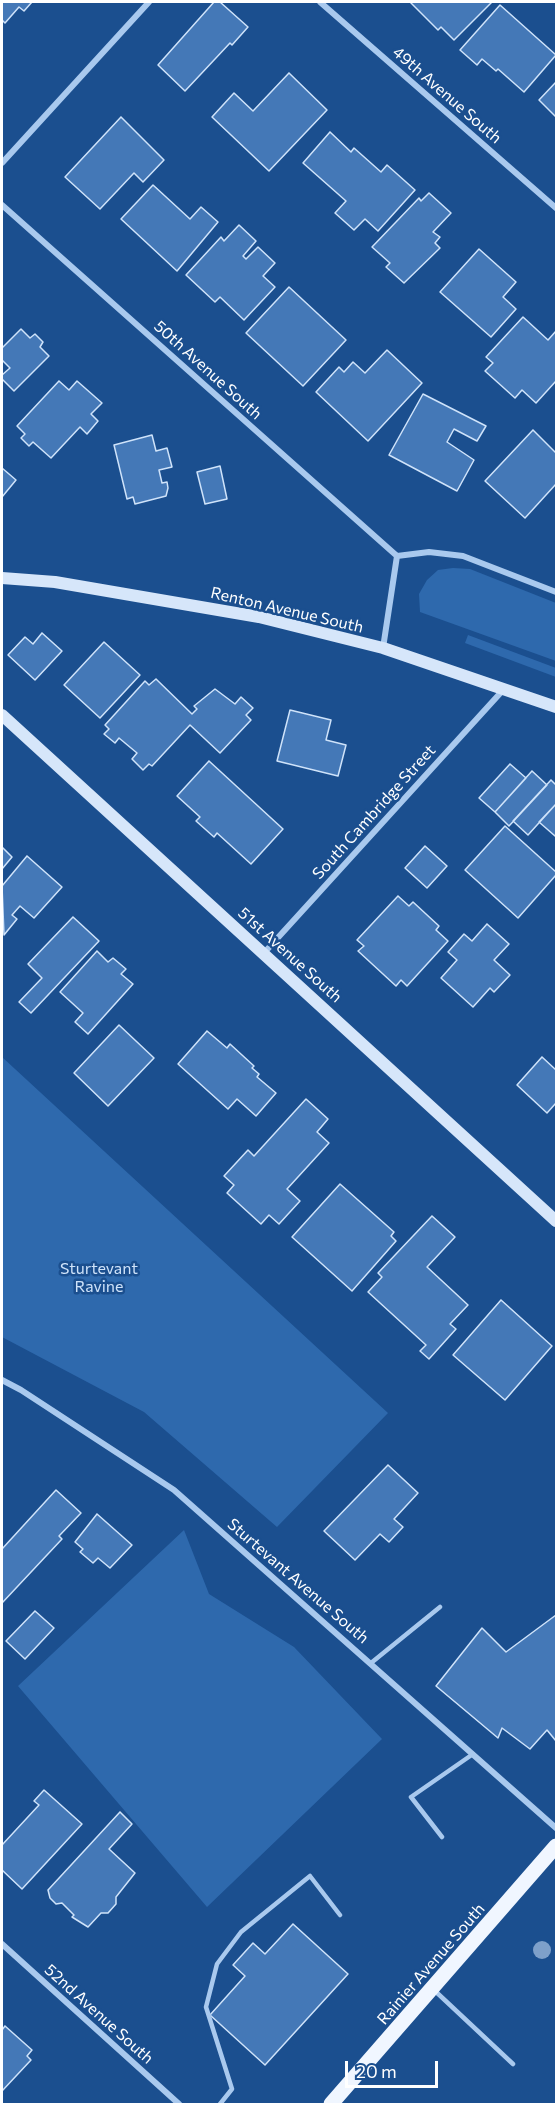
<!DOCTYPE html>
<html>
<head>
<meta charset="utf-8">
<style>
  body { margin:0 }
  #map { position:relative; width:558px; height:2106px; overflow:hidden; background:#1b4f8f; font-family:Commissioner,sans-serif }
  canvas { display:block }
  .frame { position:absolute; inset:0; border:3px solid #fff; pointer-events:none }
  .scale { position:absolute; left:345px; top:2061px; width:93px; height:27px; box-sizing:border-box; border:3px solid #fff; border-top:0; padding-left:8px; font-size:18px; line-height:21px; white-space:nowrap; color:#fff; -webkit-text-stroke:4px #1b4f8f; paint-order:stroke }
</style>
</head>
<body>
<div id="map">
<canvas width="558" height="2106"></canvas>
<div class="frame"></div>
<div class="scale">20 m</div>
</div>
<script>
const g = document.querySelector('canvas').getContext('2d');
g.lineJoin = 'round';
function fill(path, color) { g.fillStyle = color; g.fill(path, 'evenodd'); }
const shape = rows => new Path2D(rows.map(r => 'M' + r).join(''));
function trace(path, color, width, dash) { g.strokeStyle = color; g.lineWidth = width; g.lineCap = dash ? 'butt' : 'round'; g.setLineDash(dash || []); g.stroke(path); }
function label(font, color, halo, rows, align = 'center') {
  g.font = font + ' Commissioner,sans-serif'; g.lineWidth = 5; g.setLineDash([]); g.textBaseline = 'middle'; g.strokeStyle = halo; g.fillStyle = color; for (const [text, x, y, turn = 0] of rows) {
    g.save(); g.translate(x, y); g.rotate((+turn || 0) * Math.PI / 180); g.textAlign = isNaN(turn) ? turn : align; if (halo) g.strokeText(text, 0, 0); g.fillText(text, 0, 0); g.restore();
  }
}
fill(shape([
  [453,568,470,569,556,603,556,661,420,612,419,594,427,580,438,570],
  [468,635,556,668,556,677,465,643],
  [2,1057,388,1413,277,1527,144,1412,2,1337],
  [184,1530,209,1594,294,1647,382,1739,207,1907,18,1686]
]), '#2e69ad');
const building = shape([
  [2,2,32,2,24,11,19,7,5,23,2,20,2,2],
  [214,2,220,2,248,27,232,45,230,43,185,91,158,65,214,2],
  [410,2,492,2,454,40,441,27,438,30,410,2],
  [500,5,556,55,524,92,498,69,496,71,482,59,477,65,460,50,500,5],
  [289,73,327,110,269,171,212,117,234,93,253,111,289,73],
  [556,82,556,117,539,100,556,82],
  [121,117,164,160,143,182,134,173,100,209,65,177,121,117],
  [330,132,351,152,354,148,381,172,387,165,415,190,378,231,365,219,354,230,335,213,346,201,303,163,330,132],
  [153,185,190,219,201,207,218,222,177,271,121,219,153,185],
  [429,193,451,213,433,232,440,237,435,243,440,248,404,283,386,267,390,263,372,247,419,198,421,201,429,193],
  [239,225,256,241,243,256,246,259,258,247,275,263,263,276,275,287,244,320,220,297,215,302,186,275,221,237,224,241,239,225],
  [479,249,516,282,503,297,516,309,491,337,440,292,479,249],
  [289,287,346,340,303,386,246,333,289,287],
  [523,317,548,340,556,331,556,381,536,403,522,390,515,398,485,371,493,363,486,357,523,317],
  [21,329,30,338,35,334,43,342,40,347,49,356,14,391,2,379,2,375,10,368,2,360,2,348,21,329],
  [387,350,422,383,368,441,316,392,339,367,344,372,353,362,365,373,387,350],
  [59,381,69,390,77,381,102,403,91,414,98,421,87,434,80,427,51,458,33,442,29,446,21,438,25,434,17,426,59,381],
  [423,394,486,426,477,441,454,429,447,442,474,460,457,491,389,455,423,394],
  [533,430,556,453,556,484,525,518,485,481,533,430],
  [152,435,156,451,167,448,172,467,159,470,162,483,167,482,168,488,166,496,135,504,133,497,127,499,114,445,152,435],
  [220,466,227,499,205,504,197,472,220,466],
  [2,468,16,480,2,497,2,468],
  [42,633,62,651,35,680,8,655,25,637,33,644,42,633],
  [104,642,140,675,100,718,64,685,104,642],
  [156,679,192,714,197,709,194,706,215,689,235,704,241,697,253,708,246,715,251,720,220,753,190,725,152,766,149,764,143,770,132,759,137,753,119,738,115,743,104,734,109,729,105,725,145,681,149,685,156,679],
  [290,710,331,720,326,740,346,745,338,776,277,761,290,710],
  [209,761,283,829,251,864,217,833,214,837,196,821,200,817,177,796,209,761],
  [510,764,526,778,495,812,479,798,510,764],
  [532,771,547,785,509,826,495,812,532,771],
  [551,780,556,785,556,804,528,835,513,821,551,780],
  [556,804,556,834,555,836,539,822,556,804],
  [505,826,556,872,556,875,518,918,465,870,505,826],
  [425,846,447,866,427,888,405,868,425,846],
  [2,847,12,857,2,869,2,847],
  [27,856,62,887,34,918,20,906,12,915,17,919,4,935,2,886,27,856],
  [398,896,409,906,413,902,439,926,436,930,448,941,407,986,401,980,396,986,358,951,364,946,357,940,398,896],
  [73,917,99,941,31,1013,19,1002,42,978,28,964,73,917],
  [487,924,509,944,494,960,510,975,494,992,490,988,473,1007,441,978,457,960,448,952,464,934,472,941,487,924],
  [97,951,108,962,113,958,126,969,121,974,133,984,88,1034,75,1022,83,1013,60,992,97,951],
  [119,1025,154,1058,108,1106,74,1073,119,1025],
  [207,1031,227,1048,230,1044,254,1066,252,1068,259,1074,257,1077,276,1093,256,1116,237,1099,228,1109,178,1064,207,1031],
  [542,1057,556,1070,556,1103,547,1113,517,1085,542,1057],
  [306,1099,328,1119,317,1132,329,1143,287,1189,300,1201,279,1224,269,1215,261,1224,227,1193,234,1185,224,1176,248,1150,254,1156,306,1099],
  [340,1184,394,1232,391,1236,396,1241,352,1291,292,1237,340,1184],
  [432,1216,455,1237,427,1267,468,1305,450,1324,456,1329,429,1359,420,1351,426,1345,368,1292,382,1277,378,1273,432,1216],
  [501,1300,552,1346,505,1400,453,1355,501,1300],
  [388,1465,418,1493,394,1519,403,1527,389,1542,380,1534,355,1560,324,1531,388,1465],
  [56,1490,81,1513,59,1536,62,1539,2,1603,2,1549,56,1490],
  [97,1514,132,1545,110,1568,98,1558,93,1563,80,1552,83,1549,75,1542,97,1514],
  [35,1611,54,1628,25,1659,6,1641,35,1611],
  [556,1615,556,1741,547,1730,530,1749,502,1728,498,1738,436,1686,482,1628,506,1652,556,1615],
  [44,1790,82,1824,22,1889,2,1870,2,1845,39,1805,34,1801,44,1790],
  [120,1812,132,1824,109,1849,135,1873,116,1897,116,1904,108,1913,101,1913,88,1927,72,1917,74,1915,62,1903,56,1904,50,1898,48,1890,120,1812],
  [293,1924,348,1974,265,2065,210,2015,245,1976,233,1965,253,1943,265,1954,293,1924],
  [5,2026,32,2050,27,2056,31,2060,2,2091,2,2030,5,2026]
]);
fill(building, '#4478b7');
trace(building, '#cfe3fa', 1.5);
trace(shape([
  [371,1663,440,1607],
  [442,1837,411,1797,473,1754],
  [434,1990,513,2064],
  [220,2104,232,2089,206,2007,217,1964,241,1932,310,1876,340,1915]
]), '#a9c9ee', 4.5);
trace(shape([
  [320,2,556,208],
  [2,163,149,2],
  [2,205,397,556,383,648],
  [397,556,429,552,463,556,556,592],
  [264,953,504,689],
  [2,1380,21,1390,174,1490,556,1828],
  [2,1944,179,2104]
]), '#a9c9ee', 6);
trace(shape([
  [2,578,55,582,259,617,383,648,556,707],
  [2,715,556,1221]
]), '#d6e6fa', 12);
trace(shape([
  [331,2104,556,1846]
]), '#f0f6ff', 15);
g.fillStyle = '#7ea0ca';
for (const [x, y] of [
  [542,1950]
]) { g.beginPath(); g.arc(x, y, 9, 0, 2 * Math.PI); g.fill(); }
label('16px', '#fff', '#1b4f8f', [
  ["49th Avenue South",447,95,41],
  ["50th Avenue South",208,370,42],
  ["Renton Avenue South",287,610,13],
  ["South Cambridge Street",374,812,-48],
  ["51st Avenue South",290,955,42],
  ["Sturtevant Avenue South",298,1581,41],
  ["Rainier Avenue South",431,1964,-49],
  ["52nd Avenue South",99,2014,42]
]);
label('16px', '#cfe3fa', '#1b4f8f', [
  ["Sturtevant",99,1269],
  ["Ravine",99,1287]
]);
</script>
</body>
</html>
